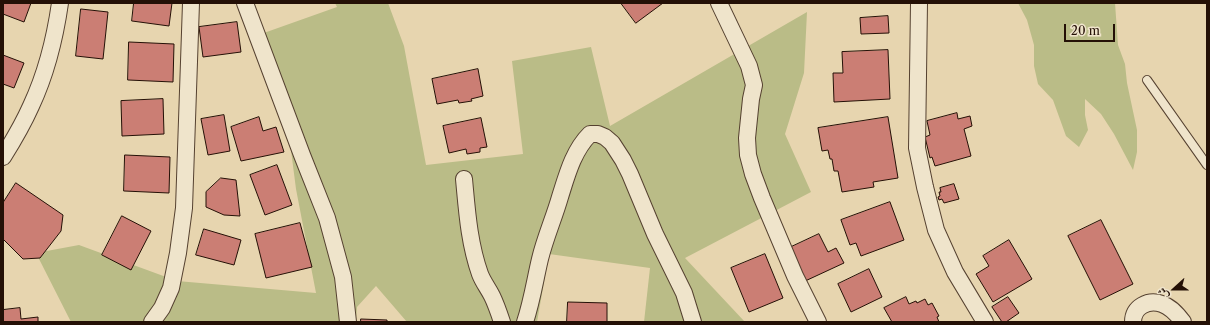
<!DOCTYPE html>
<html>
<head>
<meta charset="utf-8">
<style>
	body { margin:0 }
	#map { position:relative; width:1210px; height:325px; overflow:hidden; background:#e7d5af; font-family:"Libre Caslon Text",Amiri,serif }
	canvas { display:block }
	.frame { position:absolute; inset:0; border:4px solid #241006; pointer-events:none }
	.north { position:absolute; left:1154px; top:269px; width:40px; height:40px; -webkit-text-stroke:3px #efe4cb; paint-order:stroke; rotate:249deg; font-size:11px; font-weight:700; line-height:16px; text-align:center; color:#241006 }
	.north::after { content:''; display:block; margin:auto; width:14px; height:18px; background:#241006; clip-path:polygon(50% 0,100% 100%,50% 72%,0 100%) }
	.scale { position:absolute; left:1064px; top:24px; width:51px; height:18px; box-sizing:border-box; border:2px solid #241006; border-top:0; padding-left:5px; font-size:12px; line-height:14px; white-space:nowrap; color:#241006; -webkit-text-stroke:3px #efe4cb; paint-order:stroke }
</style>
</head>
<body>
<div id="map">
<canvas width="1210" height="325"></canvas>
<div class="frame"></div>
<div class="north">ش</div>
<div class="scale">20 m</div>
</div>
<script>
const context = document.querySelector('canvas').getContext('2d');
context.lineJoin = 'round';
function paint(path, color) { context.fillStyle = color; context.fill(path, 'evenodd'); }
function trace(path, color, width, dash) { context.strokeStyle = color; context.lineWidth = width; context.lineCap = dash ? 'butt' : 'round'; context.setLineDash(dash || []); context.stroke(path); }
const green = new Path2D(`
	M335,3H388L404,46L426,165L523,154L512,61L591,47L610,126L807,12L804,73L785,134L811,192L685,258L745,322H644L650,268L549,254L537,322H407L376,286L357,307L356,322H71L36,253L79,245L177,281L316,293L296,189L284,96L261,34L337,7Z
	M1018,3H1115L1118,45L1125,64L1127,83L1137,130V152L1133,170L1114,134L1101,114L1085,99V115L1088,130L1079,147L1066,136L1053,100L1038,84L1034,66V45L1027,20Z`);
const building = new Path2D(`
	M3,3H31L24,22L3,14Z
	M134,3H172L169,26L132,21Z
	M621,3H663L636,23Z
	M81,9L108,12L103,59L76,56Z
	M888,16L889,33L861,34L860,18Z
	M237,22L241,52L203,57L199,27Z
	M129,42L174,44L173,82L128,80Z
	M888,50L890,99L834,102L833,73H843L842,52Z
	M3,55L24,63L14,88L3,84Z
	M478,69L483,96L471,99L472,101L459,103L458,100L437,104L432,79Z
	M163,99L164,134L122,136L121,101Z
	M957,113L958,119L970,116L972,126L964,129L971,156L935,166L932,157L930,158L925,137L930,135L927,121Z
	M224,115L230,151L208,155L201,119Z
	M259,117L263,131L276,127L284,152L241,161L231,127Z
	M888,117L898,178L873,182L874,187L842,192L838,171H834L832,159H830L828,150L822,151L818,128Z
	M481,118L487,147L480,148V152L467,154L466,149L449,153L443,126Z
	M125,155L170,157L169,193L124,191Z
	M277,165L292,205L265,215L250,175Z
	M221,178L236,180L240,216L224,215L206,207V192Z
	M16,183L63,215L61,231L40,258L23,259L3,239V203Z
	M954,184L959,199L944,203L942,199L939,200L938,197L940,196L939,192H941L940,188Z
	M890,202L904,240L861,256L856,243L850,245L841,220Z
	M122,216L151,231L131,270L102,255Z
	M1101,220L1133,284L1100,300L1068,236Z
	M300,223L312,267L266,278L255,234Z
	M204,229L241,240L234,265L196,255Z
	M819,234L828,252L836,248L844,263L803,282L787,249Z
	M1009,240L1032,279L993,302L976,274L989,266L983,256Z
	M765,254L783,298L749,312L731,268Z
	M869,269L882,297L851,312L838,284Z
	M906,297L909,304L916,301L917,303L925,299L928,305L932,303L939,316L937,317L939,322H892L884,308Z
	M1008,297L1019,313L1006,322H1002L992,307Z
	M568,302L607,303V322H567Z
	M20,308L21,319L38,317V322H3V310Z
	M361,319L387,320V322H361Z`);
const lane = new Path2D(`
	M1147,80L1207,165`);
const street = new Path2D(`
	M245,3L302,155L327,218L343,277L348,322
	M719,3L749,66L754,85L751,99L747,138L748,155L753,174L762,198L795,276L818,322
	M919,3L917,148L925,187L936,230L955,272L985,322
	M3,157C13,141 23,124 31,106C46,74 55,38 60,3
	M464,179C467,211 469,243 480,274C483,282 488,288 492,296C496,304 499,313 502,322
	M152,322L162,308L171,288L178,253L184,208L191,3
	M525,322C532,301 535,280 540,259C545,238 554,218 560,197C567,175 573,151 590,134H598L605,137L612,143L623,160L630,174L655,234L684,293L693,322
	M1133,322C1133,307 1148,299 1162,304C1171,307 1177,314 1183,322`);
paint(green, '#babc87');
paint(building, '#cb7e74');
trace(building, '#241006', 1);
trace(lane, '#554130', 10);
trace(street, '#554130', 18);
trace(lane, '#efe4cb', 8);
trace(street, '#efe4cb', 16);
</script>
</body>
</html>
